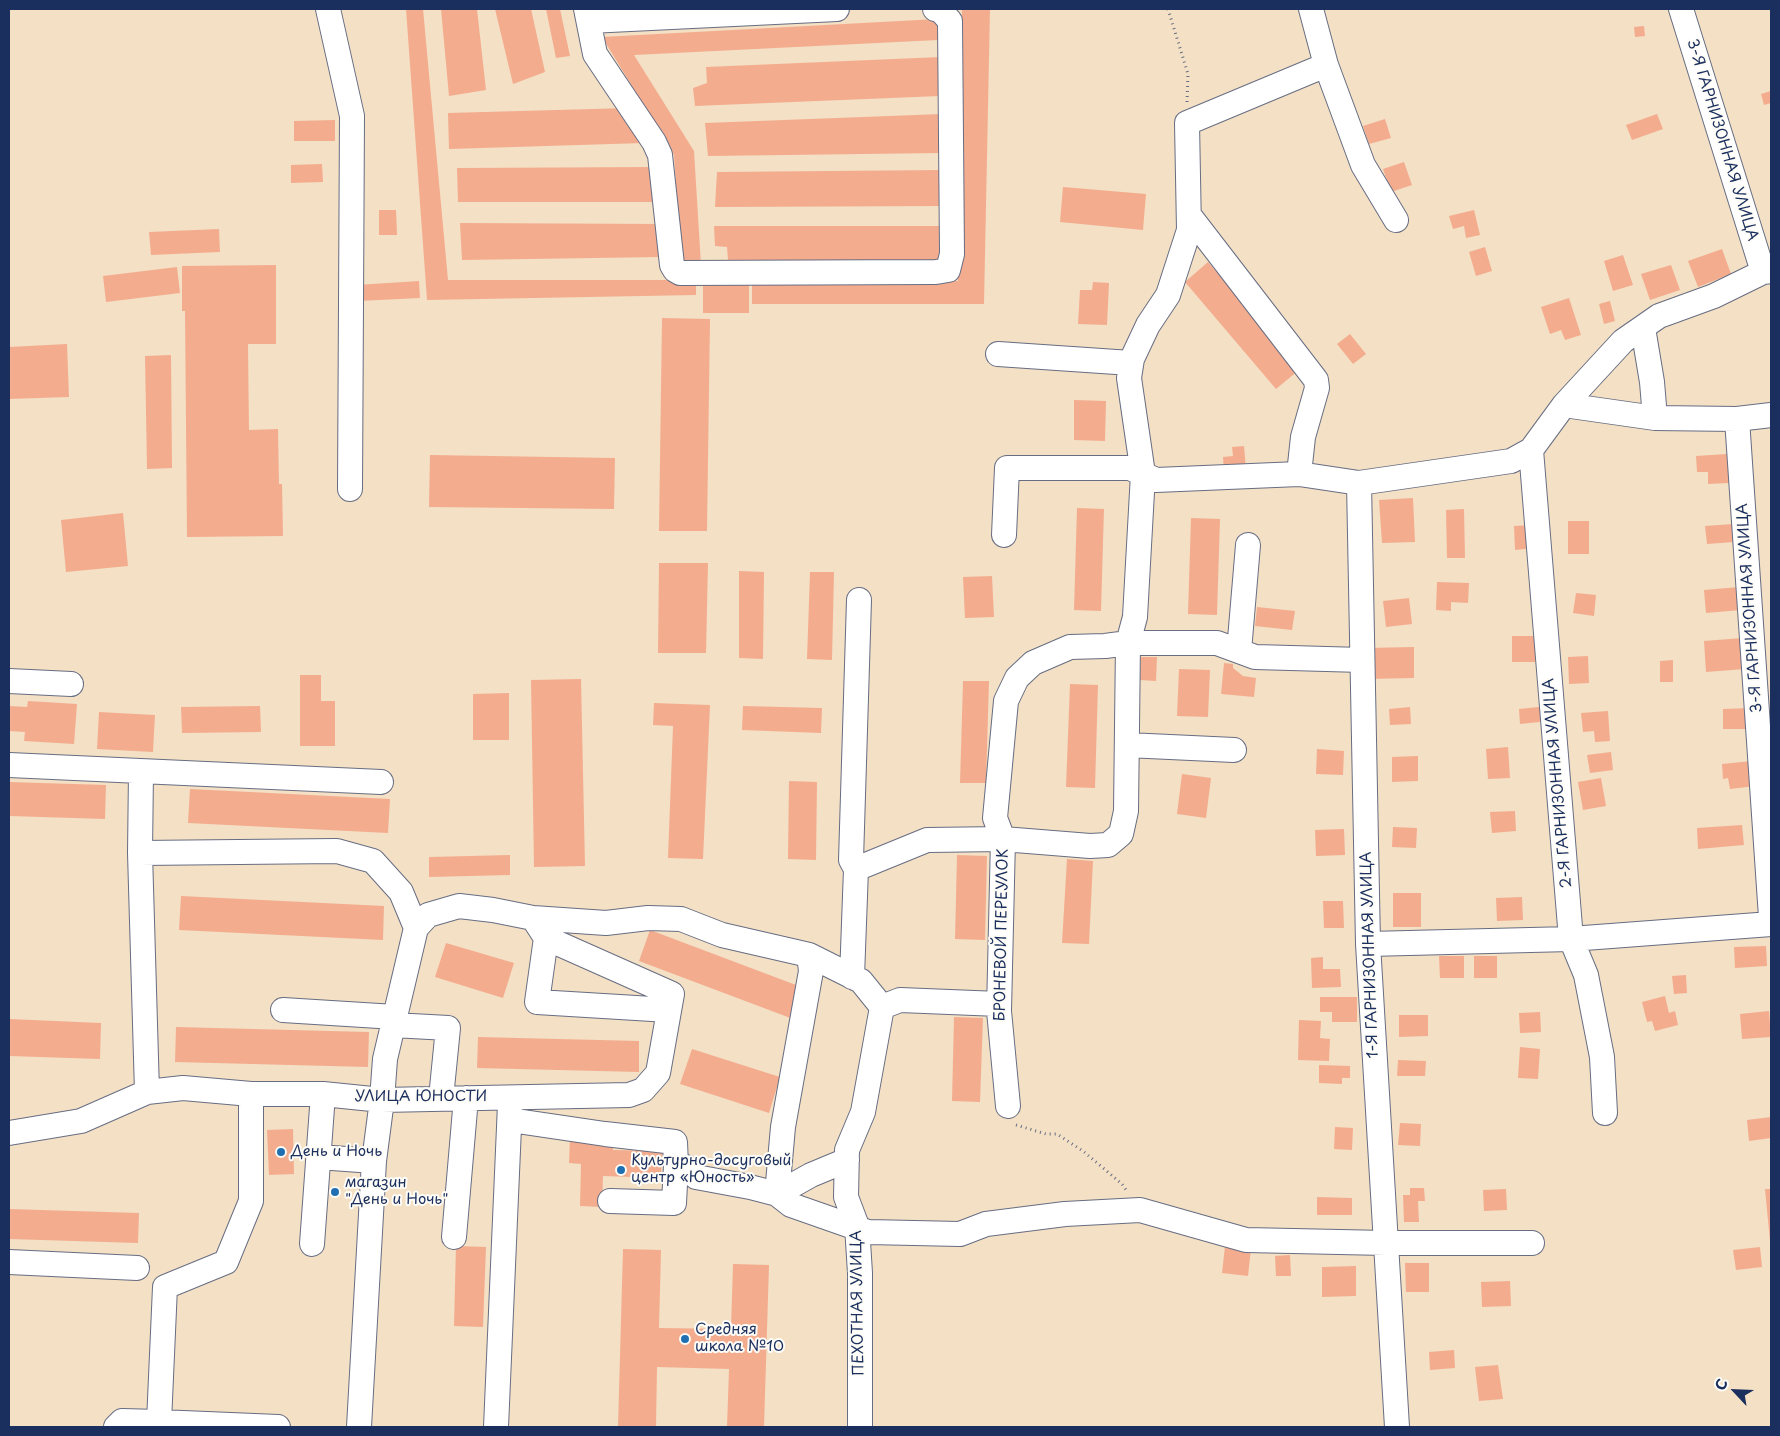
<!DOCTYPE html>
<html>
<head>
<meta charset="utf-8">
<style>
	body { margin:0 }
	#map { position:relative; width:1780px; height:1436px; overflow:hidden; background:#f3e0c5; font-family:"Playpen Sans",sans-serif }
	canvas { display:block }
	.frame { position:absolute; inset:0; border:10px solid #1b2f5e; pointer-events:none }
	.north { position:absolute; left:1710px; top:1366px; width:50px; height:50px; -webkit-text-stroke:4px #fdfcf7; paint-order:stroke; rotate:295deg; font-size:14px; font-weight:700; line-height:20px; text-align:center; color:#1b2f5e }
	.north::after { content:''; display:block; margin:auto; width:18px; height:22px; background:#1b2f5e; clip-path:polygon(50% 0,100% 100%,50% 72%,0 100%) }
</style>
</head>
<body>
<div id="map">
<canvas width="1780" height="1436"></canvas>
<div class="frame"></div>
<div class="north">С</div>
</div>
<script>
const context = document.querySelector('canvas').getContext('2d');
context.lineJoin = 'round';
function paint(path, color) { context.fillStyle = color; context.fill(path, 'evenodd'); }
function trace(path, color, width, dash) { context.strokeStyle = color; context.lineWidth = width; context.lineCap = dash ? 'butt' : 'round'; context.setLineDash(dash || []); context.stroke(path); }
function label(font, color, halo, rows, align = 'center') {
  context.font = font + ' "Playpen Sans",sans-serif'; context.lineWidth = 4; context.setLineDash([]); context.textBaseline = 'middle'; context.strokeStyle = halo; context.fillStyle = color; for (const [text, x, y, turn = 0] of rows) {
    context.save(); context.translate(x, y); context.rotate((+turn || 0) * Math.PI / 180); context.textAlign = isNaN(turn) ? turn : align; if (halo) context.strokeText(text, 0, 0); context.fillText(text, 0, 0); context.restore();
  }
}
const building = new Path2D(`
	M406,9H423L448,280H696V295L427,300Z
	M441,9H477L486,90L449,96Z
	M495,9H531L545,72L513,84Z
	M546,9H560L570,56L556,58Z
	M962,9H990L984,304H752V284L958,281Z
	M937,19L938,40L634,55L694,151L701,265L681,266L674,155L602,37Z
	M1644,26L1645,36L1635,37L1634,27Z
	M941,57L940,96L695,106L693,88L707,83L706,67Z
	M1771,91V103L1764,105L1761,94Z
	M629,108L644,143L449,149L448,113Z
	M942,114L941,153L708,156L705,123Z
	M1657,114L1663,129L1632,140L1626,125Z
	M1385,119L1391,138L1369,144L1363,126Z
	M335,120V141H294V121Z
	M1404,162L1412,185L1391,192L1383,169Z
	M322,164L323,182L291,183V165Z
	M656,167L655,202H458L457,168Z
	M942,170L944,206L715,207L717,172Z
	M1063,187L1146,194L1143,230L1060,222Z
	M379,210H396L397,235H379Z
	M1474,210L1480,235L1466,238L1464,226L1453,229L1449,216Z
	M460,223L663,224L661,257L462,260Z
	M714,226H943L941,262L728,260L727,247L715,246Z
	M219,229L220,252L151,255L149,232Z
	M1485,247L1492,271L1476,276L1469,252Z
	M1722,249L1731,274L1698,287L1688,261Z
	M1623,255L1633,285L1613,291L1604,261Z
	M1208,262L1299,370L1276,389L1185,282Z
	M276,265V344H248L249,430L278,429L279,484H282L283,536L187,537L185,311H182V266Z
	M1671,265L1680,290L1650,300L1641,274Z
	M177,267L180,293L106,302L103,276Z
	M703,280L749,281V313H703Z
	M419,281L420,298L358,301L357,285Z
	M1093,282L1109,283L1107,325L1078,324L1080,290H1092Z
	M1569,298L1581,335L1565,340L1561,330L1550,334L1541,307Z
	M1610,301L1615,321L1604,324L1599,304Z
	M662,318L710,319L707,531H659Z
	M1350,334L1366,354L1353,364L1337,344Z
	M67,344L69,397L9,399V347Z
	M171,355L172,468L147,469L145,356Z
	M1074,400L1106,401L1105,441L1074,440Z
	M1244,446L1246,469L1224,471L1223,457L1233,456L1232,447Z
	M1727,454L1729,483L1708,484V472H1697L1696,456Z
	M430,455L615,458L614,509L429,507Z
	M1413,498L1415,542L1382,543L1379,500Z
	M1077,508L1104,509L1101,611L1074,610Z
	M1464,509L1465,558H1447L1446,510Z
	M123,513L128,566L66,572L61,520Z
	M1191,518L1220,519L1217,615L1188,614Z
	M1568,521H1589V554H1568Z
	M1733,524L1734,542L1707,544L1705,526Z
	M1533,525L1535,548L1515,550L1514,526Z
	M659,563H708L706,653H658Z
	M739,571L764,572L763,659L739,658Z
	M810,572H834L832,660L807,659Z
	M992,576L994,617L965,618L963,577Z
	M1437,582L1469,583L1468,603L1451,602V611L1436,610Z
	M1739,587L1741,610L1706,613L1704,590Z
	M1576,593L1596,595L1594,616L1573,613Z
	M1409,598L1412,624L1386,627L1383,601Z
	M1257,607L1295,611L1292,630L1255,626Z
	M1512,636H1535V662H1512Z
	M1743,638L1745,669L1706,672L1704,641Z
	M1414,647V678L1367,679V648Z
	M1588,656L1589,683L1569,684L1568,657Z
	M1141,657H1157L1156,681L1140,680Z
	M1673,660V682H1660V661Z
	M1224,663L1233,664V668L1243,676L1256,678L1254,697L1221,694Z
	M1179,669L1210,670L1208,717L1177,716Z
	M300,675H321V701H335V746H300Z
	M581,679L585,866L534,867L531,680Z
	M963,681H989L986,783H960Z
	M1070,684L1098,685L1095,788L1066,787Z
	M509,693V740H473V694Z
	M28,701L77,704L74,744L24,741L25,732L9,731V706L27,707Z
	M654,703L710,705L703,859L668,858L673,726L653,725Z
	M260,706L261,732L182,733L181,707Z
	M743,706L822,708L821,733L742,730Z
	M1548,706L1549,721L1520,724L1519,709Z
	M1410,707L1411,724L1390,725L1389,709Z
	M1750,708V729H1723V709Z
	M1608,711L1610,741L1595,742L1594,731L1583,732L1581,713Z
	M99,712L155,715L153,752L97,749Z
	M1508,747L1510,778L1488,779L1486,749Z
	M1317,749L1344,751L1343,775L1316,774Z
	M1611,752L1613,770L1590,773L1587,755Z
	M1418,756V781L1392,782V757Z
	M1752,761L1755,786L1730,789L1728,778L1723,779L1722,764Z
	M1182,774L1211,778L1206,818L1177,814Z
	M1601,778L1606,806L1583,810L1578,782Z
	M789,781L817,782L816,860L788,859Z
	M9,782L106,785L105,819L9,816Z
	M190,789L390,799L388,833L188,823Z
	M1515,811L1516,831L1492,833L1490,812Z
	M1742,825L1744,845L1698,849L1697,828Z
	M1393,827L1417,828L1416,848L1392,847Z
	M1344,829L1345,855L1316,856L1315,830Z
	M510,855V875L429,877V857Z
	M957,855L987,856L985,940L955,939Z
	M1067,859L1093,861L1089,944L1062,943Z
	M1393,893H1421V927H1393Z
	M181,896L384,906L383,940L179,930Z
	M1522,897L1523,920L1497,921L1496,898Z
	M1323,901H1343L1344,928H1324Z
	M650,930L804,988L793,1019L639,961Z
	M446,943L514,963L503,998L435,977Z
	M1766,946L1767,966L1735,968L1734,947Z
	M1439,956H1464V978H1440Z
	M1474,956H1497V978H1474Z
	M1323,957V969H1340L1341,987L1312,988L1311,958Z
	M1686,975L1687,993L1674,994L1672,976Z
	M1665,996L1669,1013L1675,1011L1678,1025L1655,1031L1652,1021L1647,1022L1642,1002Z
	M1320,997H1357V1022H1332V1012H1320Z
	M1769,1011L1771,1037L1742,1039L1740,1014Z
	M1540,1012L1541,1032L1520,1033L1519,1013Z
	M1399,1015H1428V1036L1399,1037Z
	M954,1017L983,1018L980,1102L952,1101Z
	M9,1019L101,1023L100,1059L9,1056Z
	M1299,1020L1321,1021L1320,1038L1330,1039L1329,1061L1298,1060Z
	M176,1027L369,1032L368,1067L175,1062Z
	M478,1037L639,1041V1072L477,1068Z
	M1520,1047L1540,1049L1538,1079L1518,1078Z
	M692,1049L780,1077L769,1113L680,1084Z
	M1398,1060L1426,1061L1425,1076H1397Z
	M1319,1065L1350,1066V1078H1342V1084L1319,1083Z
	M1771,1117V1138L1749,1141L1747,1120Z
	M1400,1123L1421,1124L1420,1146L1398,1145Z
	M1335,1127L1353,1128L1352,1150L1334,1149Z
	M293,1129L294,1174L269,1175L267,1130Z
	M570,1137L613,1139V1150L662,1151L661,1178L603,1176L602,1207L580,1206L581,1164L569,1163Z
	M1410,1188H1424L1425,1201H1418L1419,1222H1404L1403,1195H1410Z
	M1506,1189L1507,1210L1484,1211L1483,1190Z
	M1765,1189H1771V1241H1770Z
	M1317,1197L1352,1198V1215H1317Z
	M9,1209L139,1213L138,1243L9,1239Z
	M456,1246L486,1247L483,1327L454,1326Z
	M1225,1246L1251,1248L1248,1276L1222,1273Z
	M1760,1247L1762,1267L1736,1270L1733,1250Z
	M623,1249L661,1250L659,1328L731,1329L733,1264L769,1265L764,1427H727L729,1369L657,1367L656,1427H618Z
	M1290,1255L1291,1276H1276L1275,1256Z
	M1405,1263H1429V1292H1406Z
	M1356,1266V1296L1322,1297V1267Z
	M1510,1281L1511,1306L1482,1307L1481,1282Z
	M1454,1350L1455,1368L1430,1370L1429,1352Z
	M1498,1365L1503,1399L1479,1401L1475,1367Z`);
const path = new Path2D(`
	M1168,9L1188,74L1187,102
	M1016,1125L1046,1134H1057L1083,1151L1122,1184L1127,1191`);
const minor = new Path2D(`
	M328,9L352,116L350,489
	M586,9L595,54L654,142L660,155L672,265L675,270L680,273L936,272L948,270L952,254L950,21L940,10L935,9
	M1311,9L1326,65L1363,165L1396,220
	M1681,9L1763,272
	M589,21L837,9
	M1189,215L1316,380L1317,388L1303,437L1299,474L1359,483L1511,461L1531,450L1564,405L1623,341L1659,316L1714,296L1763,272L1771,271
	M1643,328L1652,382L1655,418
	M998,354L1131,363
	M1564,405L1655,418L1737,419L1771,415
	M1737,419L1771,917
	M1531,450L1571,939L1586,975L1602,1057L1605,1113
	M1359,483L1368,944L1397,1427
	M1004,535L1007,468H1130L1156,480L1299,474
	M1239,651L1248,545
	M9,681L71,684
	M1127,745L1234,750
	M9,765L381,782
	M141,772L140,853L147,1092
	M140,853L337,851L373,861L401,892L416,928L385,1059L382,1100L374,1161L359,1427
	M856,869L927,840L1003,839L1090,846L1108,845L1121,834L1126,811L1128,643L1135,617L1143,474L1129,378L1132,359L1148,325L1168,295L1189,230L1187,123L1326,65
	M416,928L428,915L459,906L493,910L533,918L606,923L648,918L681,919L722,935L809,955L861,981L882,1007L863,1112L847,1150L846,1197L857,1226L860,1273V1427
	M546,938L537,1002L669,1010
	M1368,944L1571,939L1771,924
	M852,977L856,869L851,860L859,600
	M882,1007L900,1000L999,1004
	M283,1010L395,1017
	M393,1025L448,1028L441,1098
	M1008,1106L999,1011L1003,839L995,818L1006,701L1017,678L1033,663L1070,647L1105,646L1128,643H1217L1255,657L1362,660
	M510,1120L605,1134L675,1142L676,1165L686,1167L696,1177L750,1187L777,1194L791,1205L868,1232L960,1234L986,1224L1065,1214L1140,1210L1246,1240L1386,1243H1532
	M9,1133L81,1121L147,1092L183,1088L251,1094H323L382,1100L629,1095L643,1090L658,1073L672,994L546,938L533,918
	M318,1157L374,1161
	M777,1194L783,1127L811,971L809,955
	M777,1194L811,1175L847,1160
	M610,1201L674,1203L676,1165
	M454,1237L466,1098
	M312,1244L323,1094
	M9,1262L137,1268
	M159,1422L278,1427
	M116,1427L122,1421L159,1422L165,1287L226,1262L251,1201V1094
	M496,1427L510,1104`);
const markers = [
	[281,1152,5,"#1f6fb2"],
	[621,1170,5,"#1f6fb2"],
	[335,1192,5,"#1f6fb2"],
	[685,1339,5,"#1f6fb2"]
];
const streetNames = [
	["3-Я ГАРНИЗОННАЯ УЛИЦА",1722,140,73],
	["3-Я ГАРНИЗОННАЯ УЛИЦА",1750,608,-94],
	["2-Я ГАРНИЗОННАЯ УЛИЦА",1558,783,-95],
	["БРОНЕВОЙ ПЕРЕУЛОК",1002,935,-89],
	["1-Я ГАРНИЗОННАЯ УЛИЦА",1370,955,-92],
	["УЛИЦА ЮНОСТИ",421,1097],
	["ПЕХОТНАЯ УЛИЦА",858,1303,-91]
];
const poiNames = [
	["День и Ночь",291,1152],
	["Культурно-досуговый",631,1161],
	["центр «Юность»",631,1178],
	["магазин",345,1183],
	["\"День и Ночь\"",345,1200],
	["Средняя",695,1330],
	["школа №10",695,1347]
];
paint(building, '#f4ac8f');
trace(minor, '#676d82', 26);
trace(path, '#676d82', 3, [1, 4]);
trace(minor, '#fff', 24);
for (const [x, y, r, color] of markers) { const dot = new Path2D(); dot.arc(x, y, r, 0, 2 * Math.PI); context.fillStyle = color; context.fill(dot); trace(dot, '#fdfcf7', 2); }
label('15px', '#1b2f5e', '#fdfcf7', streetNames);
label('15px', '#1b2f5e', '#fdfcf7', poiNames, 'left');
</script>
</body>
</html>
